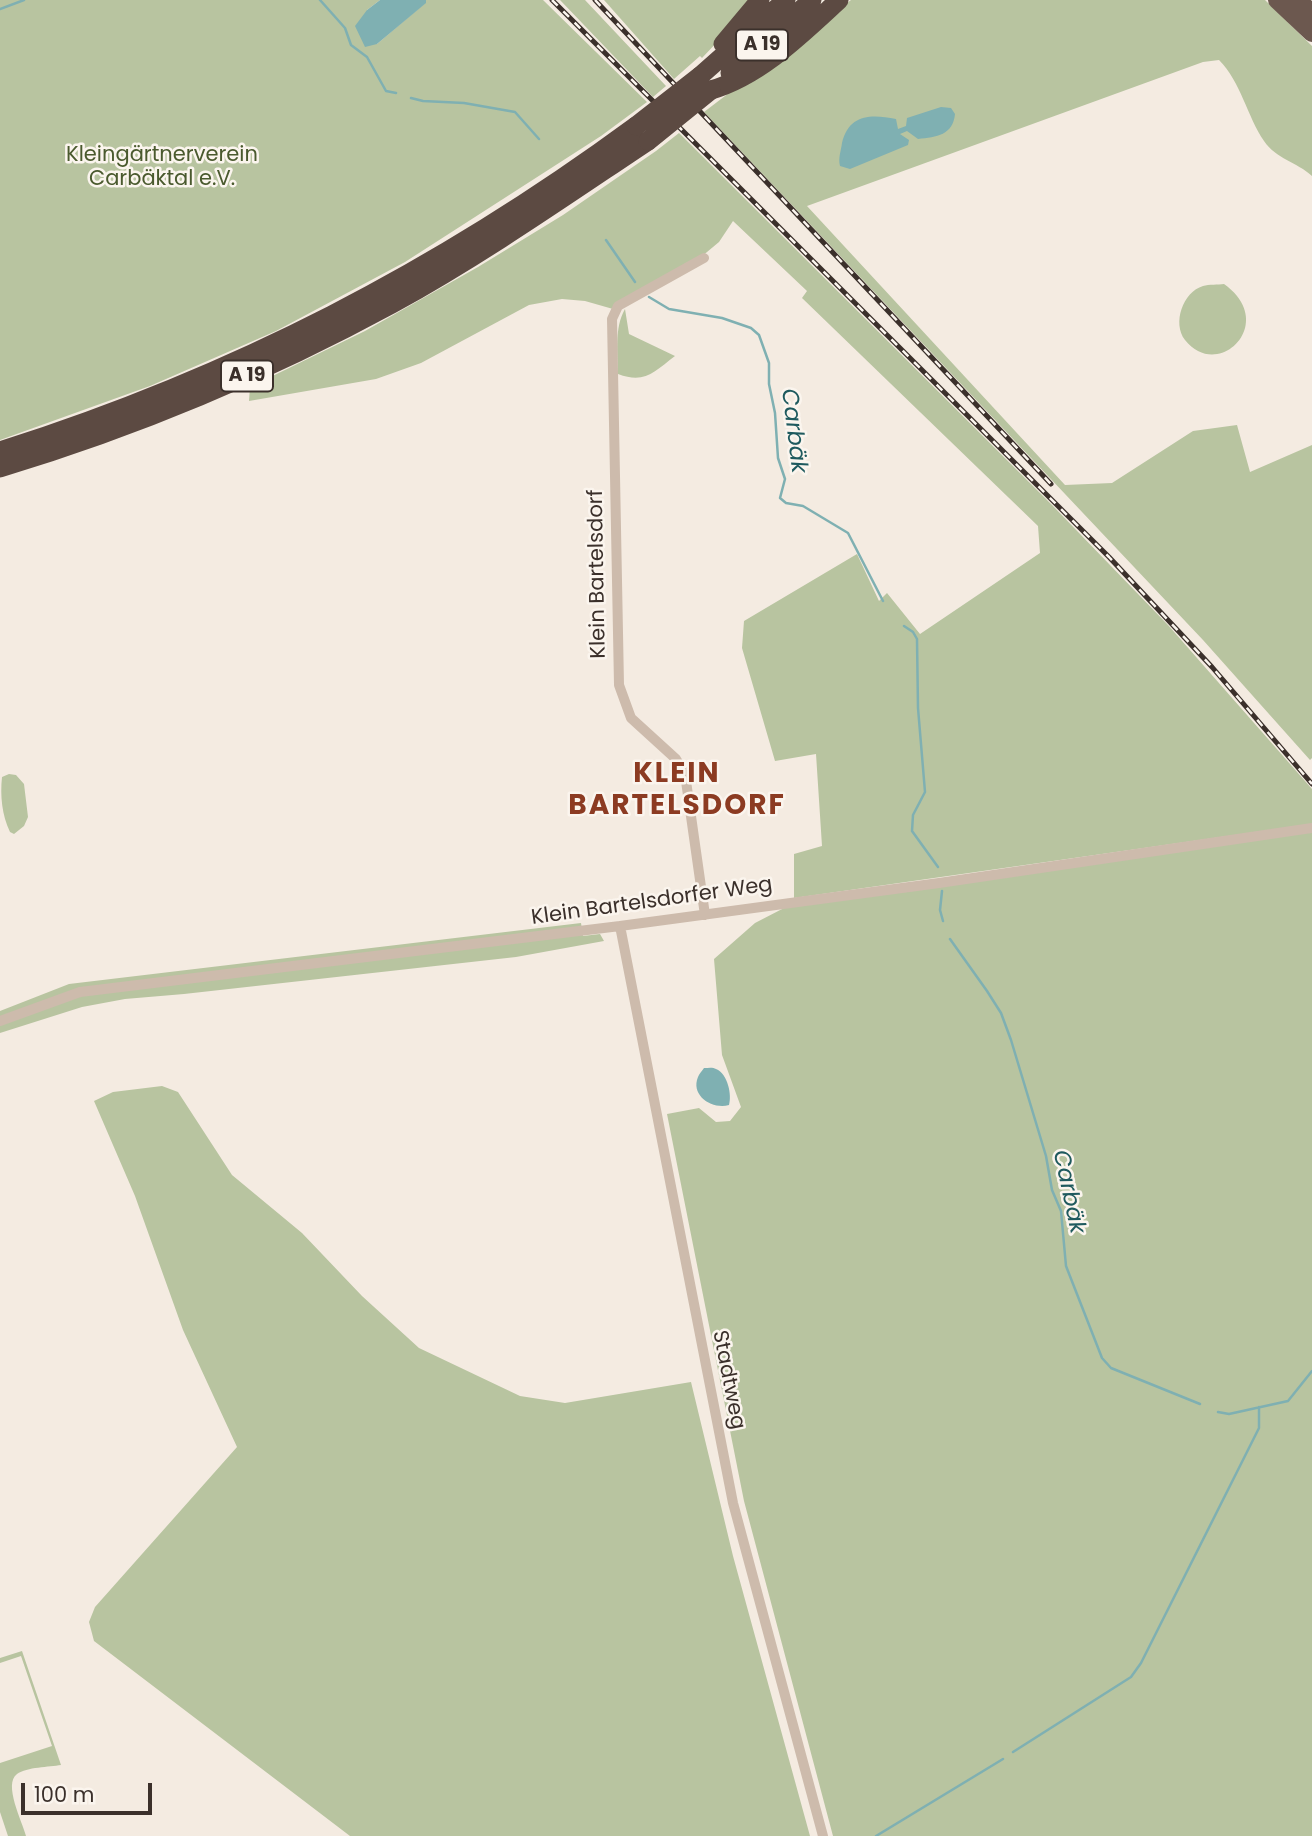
<!DOCTYPE html>
<html>
<head>
<meta charset="utf-8">
<style>
	body { margin:0 }
	#map { position:relative; width:1312px; height:1836px; overflow:hidden; background:#f4ebe1; font-family:Poppins,sans-serif }
	canvas { display:block }
	.scale { position:absolute; left:21px; top:1783px; width:131px; height:32px; box-sizing:border-box; border:4px solid #3b302b; border-top:0; padding-left:9px; font-size:21px; line-height:24px; white-space:nowrap; color:#3b302b; -webkit-text-stroke:5px #fbf5ee; paint-order:stroke }
</style>
</head>
<body>
<div id="map">
<canvas width="1312" height="1836"></canvas>
<div class="scale">100 m</div>
</div>
<script>
const context = document.querySelector('canvas').getContext('2d');
context.lineJoin = 'round';
function paint(path, color) { context.fillStyle = color; context.fill(path, 'evenodd'); }
function trace(path, color, width, dash) { context.strokeStyle = color; context.lineWidth = width; context.lineCap = dash ? 'butt' : 'round'; context.setLineDash(dash || []); context.stroke(path); }
function label(font, color, halo, rows, align = 'center') {
  context.font = font + ' Poppins,sans-serif'; context.lineWidth = 5; context.setLineDash([]); context.textBaseline = 'middle'; context.strokeStyle = halo; context.fillStyle = color; for (const [text, x, y, turn = 0] of rows) {
    context.save(); context.translate(x, y); context.rotate((+turn || 0) * Math.PI / 180); context.textAlign = isNaN(turn) ? turn : align; if (halo) context.strokeText(text, 0, 0); context.fillText(text, 0, 0); context.restore();
  }
}
const green = new Path2D(`
	M0,0H380L367,10L377,44L425,3L426,0H543L647,102L601,136L405,262L276,331L150,386L0,440Z
	M560,0H585L666,86L653,97Z
	M604,0H757L702,58L700,56L674,79Z
	M851,0H1265L1312,46V176C1297,162 1276,159 1264,141C1247,116 1241,82 1219,60L1203,62L807,206L1065,485L1112,483L1193,431L1237,425L1250,472L1312,445V758L1310,760L1203,640L704,112Z
	M679,133L1052,505L1168,625L1312,789V824L794,898V854L822,846L816,754L775,761L742,648L744,621L857,554L879,601L887,593L920,634L1040,553L1038,526L802,298L807,291L733,221L719,242L701,257L613,309L585,301L562,299L529,305L421,363L376,379L249,401L250,387L365,331L478,267L563,215L656,151Z
	M1224,284C1279,323 1218,382 1185,340C1172,323 1183,292 1203,286C1209,284 1218,285 1224,284Z
	M625,309L629,334L675,356C654,372 645,384 618,374C618,353 614,328 625,309Z
	M9,774L16,775L24,784L28,817L24,826L14,834L10,832C2,815 0,796 2,777Z
	M1312,831V1836H833L744,1501L667,1114L699,1108L716,1122L730,1121L741,1107L722,1055L714,959L755,923L786,907Z
	M581,923L583,936L600,934L604,941L516,957L184,994L125,999L82,1007L0,1033V1011L69,984Z
	M162,1086L178,1092L232,1175L302,1233L362,1296L419,1348L520,1396L565,1403L691,1382L733,1556L810,1836H350L94,1641L89,1622L95,1607L237,1447L183,1330L135,1196L94,1101L113,1092Z
	M22,1651L61,1765C49,1767 27,1767 17,1774C3,1784 22,1821 26,1836H8L0,1812V1763L52,1746L21,1656L0,1663V1658Z`);
const water = new Path2D(`
	M380,0H426V3L377,44L365,47L355,26L367,10Z
	M941,107L951,108L955,114C953,135 937,137 918,139L907,131L900,134L909,140L908,145L850,169L840,166C838,158 841,151 842,143C849,114 871,114 896,119L898,129L906,126L907,118Z
	M704,1068C708,1068 713,1067 716,1069C728,1074 732,1095 729,1105C713,1110 690,1096 698,1077C699,1074 702,1071 704,1068Z`);
const stream = new Path2D(`
	M320,0L345,28L351,45L367,57L386,91L396,93
	M0,9L24,0
	M411,98L423,101L464,103L515,112L539,139
	M606,240L635,282
	M649,297L669,309L722,318L751,328L759,335L769,363V384L775,413L778,458L785,479L780,498L786,503L803,506L848,533L883,601
	M904,626L913,632L917,639L918,708L925,792L913,815L912,831L938,867
	M942,891L940,910L943,921
	M950,939L987,991L1001,1013L1011,1040L1046,1156L1052,1190L1061,1211L1066,1266L1102,1358L1111,1368L1200,1404
	M1218,1412L1229,1414L1288,1401L1312,1371
	M1013,1752L1131,1677L1141,1663L1259,1428V1407
	M876,1836L1003,1759`);
const minor = new Path2D(`
	M704,258L618,306L612,319L619,685L631,718L676,759L685,774L705,915
	M620,926L733,1503L823,1836
	M0,1021L80,992L620,926L939,883L1312,828`);
const trunk = new Path2D(`
	M1277,0L1312,33
	M1297,0L1312,13`);
const motorway = new Path2D(`
	M723,44L760,0
	M730,73L812,0
	M700,76L786,0
	M711,90C760,76 802,34 839,0
	M0,451C233,377 439,271 636,126
	M0,468C136,427 267,372 392,304C481,255 564,197 648,141`);
const rail = new Path2D(`
	M552,0L1109,557L1212,667L1312,784
	M595,0L1051,484`);
const motorwayBridge = new Path2D(`
	M636,126L700,76
	M648,141L711,90`);
const shields = [
	[762,45,52],
	[247,376,52]
];
const shieldNames = [
	["A 19",762,45],
	["A 19",247,376]
];
const parkNames = [
	["Kleingärtnerverein",162,156],
	["Carbäktal e.V.",162,180]
];
const streetNames = [
	["Klein Bartelsdorf",598,574,-91],
	["Klein Bartelsdorfer Weg",652,902,-8],
	["Stadtweg",728,1380,79]
];
const waterNames = [
	["Carbäk",793,431,83],
	["Carbäk",1068,1192,78]
];
const districtNames = [
	["KLEIN",677,775],
	["BARTELSDORF",677,807]
];
paint(green, '#b8c4a0');
paint(water, '#7fb0b2');
trace(stream, '#7fb0b2', 2.5);
trace(minor, '#cdbbac', 10);
trace(trunk, '#6c584f', 18);
trace(motorway, '#5c4a42', 19);
trace(rail, '#3b302b', 5);
trace(rail, '#fbf5ee', 2.5, [8]);
trace(motorwayBridge, '#5c4a42', 19);
for (const [x, y, w] of shields) { const box = new Path2D(); box.roundRect(x - w / 2, y - 15.5, w, 31, 5); context.fillStyle = '#fbf5ee'; context.fill(box); trace(box, '#3b302b', 2); }
label('bold 19px', '#3b302b', null, shieldNames);
label('21px', '#4a5a2e', '#fbf5ee', parkNames);
label('21px', '#3b302b', '#fbf5ee', streetNames);
label('italic 23px', '#1f5a5e', '#fbf5ee', waterNames);
context.letterSpacing = '2px';
label('bold 28px', '#8c3b22', '#fbf5ee', districtNames);
context.letterSpacing = '0px';
</script>
</body>
</html>
